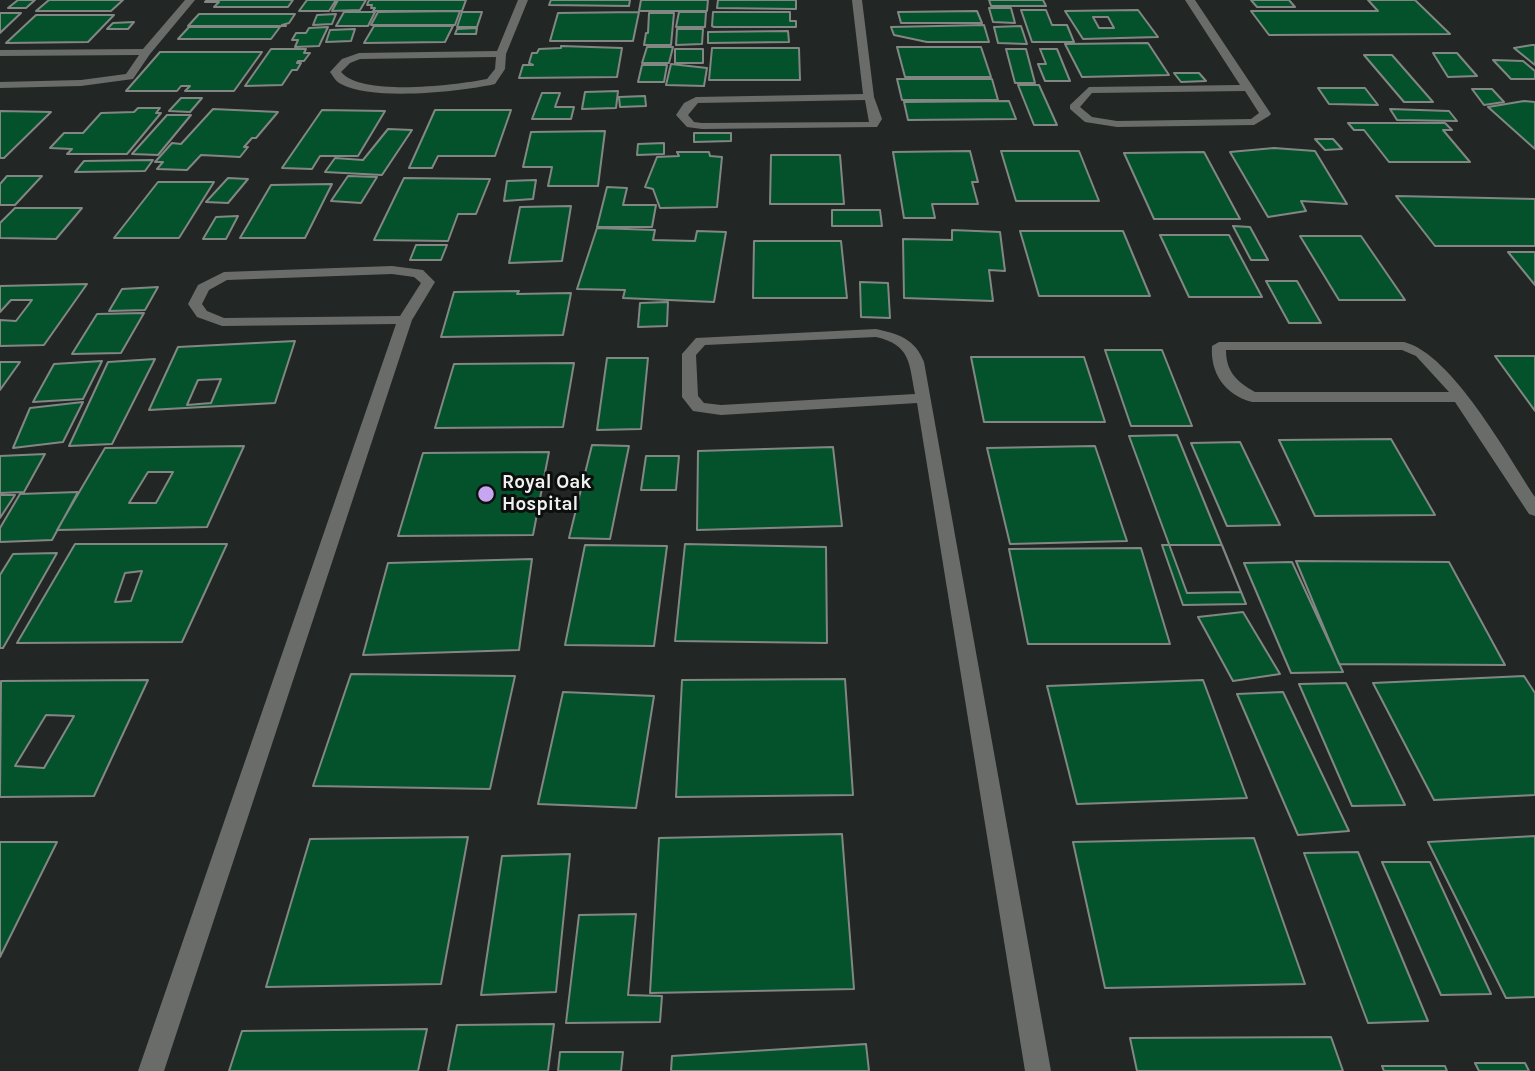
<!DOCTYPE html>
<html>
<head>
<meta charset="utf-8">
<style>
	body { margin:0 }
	canvas { display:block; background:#222624 }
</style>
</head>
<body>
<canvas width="1535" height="1071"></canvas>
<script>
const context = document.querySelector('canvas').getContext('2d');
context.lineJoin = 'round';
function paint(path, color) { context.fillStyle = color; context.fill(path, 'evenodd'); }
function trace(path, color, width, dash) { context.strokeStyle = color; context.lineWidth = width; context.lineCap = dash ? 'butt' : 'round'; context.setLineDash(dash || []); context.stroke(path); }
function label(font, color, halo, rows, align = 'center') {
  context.font = font + ' Karla,sans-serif'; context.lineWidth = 6; context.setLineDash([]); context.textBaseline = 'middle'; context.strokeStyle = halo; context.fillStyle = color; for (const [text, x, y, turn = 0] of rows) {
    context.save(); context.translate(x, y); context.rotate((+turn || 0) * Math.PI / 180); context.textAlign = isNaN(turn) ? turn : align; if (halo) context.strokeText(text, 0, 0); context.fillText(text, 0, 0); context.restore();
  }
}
const building = new Path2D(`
	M18,0H35L26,8H8Z
	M49,0H123L111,11H36Z
	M207,0H293L288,7H214L219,2H205Z
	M307,0H336L329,11H299Z
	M338,0H366L360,10L332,11Z
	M369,0H466L462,11H373L375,8H371L372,5H367Z
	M551,0H630L629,6L549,5Z
	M641,0H708L707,11H639Z
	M718,0H796V9L717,8Z
	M989,0H1043L1046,6H991Z
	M1251,0H1289L1295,7H1257Z
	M1368,0H1415L1450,34L1269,35L1251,11H1378Z
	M989,8H1011L1015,23L993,22Z
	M1021,10H1046L1052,25H1067L1074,42H1032Z
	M1138,10L1158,37L1083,39L1065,11ZM1093,17H1108L1114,28H1099Z
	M460,11L455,25H371L378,12Z
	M977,11L982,23H901L898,12Z
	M344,12H375L368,26H336Z
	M462,12H482L477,27H457Z
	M639,12L633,41H550L558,13Z
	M679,12H706L705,27H676Z
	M713,12H790V21H796V27H714L712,26Z
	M0,13H21L0,33Z
	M649,13H674L671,45H644L646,33H648Z
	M199,14H295L289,23L282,25L286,26H188Z
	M336,14L332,24L313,25L317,15Z
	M36,15H114L88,42L6,43Z
	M134,22L128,29H107L113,23Z
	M984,25L989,42H927L894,35L891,27Z
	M374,26H453L445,42L364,43Z
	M1021,26L1027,44L998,43L994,27Z
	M189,27H280L271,39H178Z
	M328,27L319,46L295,47L298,40H292L296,33H306L309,28Z
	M477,28L476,34H455L457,29Z
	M355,29L351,41L326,42L330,30Z
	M677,29H703L702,44L676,45Z
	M788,31L789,42L708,43V32Z
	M1148,43L1169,75L1082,77L1065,44Z
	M1532,45H1535V65L1514,48Z
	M561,46L622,48L617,77L519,78L523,65H533L529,63L532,53H537L539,49L561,48Z
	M647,47H673L669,63H642Z
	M897,47H981L991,77H905Z
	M712,48H799L800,80H709Z
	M271,49H306L304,53H310L304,61H298L297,63H301L297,70H292L282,85L245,86Z
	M675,49H703V63H675Z
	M1006,49H1026L1035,83H1015Z
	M1040,49H1057L1070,81H1045L1038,64H1046Z
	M160,52H262L234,91H185L190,86H181L177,91H126Z
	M1433,53H1457L1477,76L1448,77Z
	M1364,55H1392L1433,102H1404Z
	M1493,60L1523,61L1535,71V79H1511Z
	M671,64L707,68L704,86L666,85Z
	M642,65H667L664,82H638Z
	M1174,73H1199L1206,81L1181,82Z
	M897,79H992L998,100H902Z
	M1018,85H1039L1057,125H1034Z
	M1318,88H1365L1378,105L1329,104Z
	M1472,89H1492L1504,102L1484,105Z
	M618,91L616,108L582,109L585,92Z
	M542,93H560L555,107H574L571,119H532Z
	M645,96L646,106L620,107L619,97Z
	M181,98H202L190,112L169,111Z
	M1009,101L1016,119L908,120L904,102Z
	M1524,101L1535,102V149L1488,107Z
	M138,108H160L156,113H161L127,154H67L72,149L50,148L64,133H83L101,113L134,112Z
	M213,109L278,112L256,138H252L244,147H248L240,157L201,155L187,170L157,169L163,162H155L172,143L181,144Z
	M1390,109L1449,111L1457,121L1397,120Z
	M322,110L385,111L358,156H320L312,169L282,168Z
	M435,110H511L495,156H438L432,168H409Z
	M0,111L51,112L4,158H0Z
	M167,115H191L158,155L132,154Z
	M1348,123H1445L1452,130H1443L1470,162H1389L1364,130H1354Z
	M388,129L412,130L382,175L325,172L335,158L363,160Z
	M605,131L598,186H548L552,167H523L531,132Z
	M694,133H731V141L694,142Z
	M1315,139H1333L1342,149L1325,150Z
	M664,143V154L637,155L638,144Z
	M1274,148L1315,151L1347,204L1301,201L1306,211L1268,217L1230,152Z
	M970,151L978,182H972L978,204H932L935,218H904L893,152Z
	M1001,151H1079L1099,201H1016Z
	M677,152H709L710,156L722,157L717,207L660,208L653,189L645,187L657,157L679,156Z
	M1204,152L1240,219H1154L1124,153Z
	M771,155H840L844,204H770Z
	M153,160L145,171L75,172L84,161Z
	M7,176H42L15,205H0V184Z
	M348,176L377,177L361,203L331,201Z
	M228,178L248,179L228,203L206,202Z
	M404,178L490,179L476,214H458L448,241L374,240Z
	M536,180L533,199L504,201L507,181Z
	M158,182H214L179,238H114Z
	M332,184L305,238H240L271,185Z
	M607,187L627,188L623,205H656L652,227H597Z
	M1396,196L1535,199V246H1435Z
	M571,206L562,261L509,263L520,207Z
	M15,208H82L56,239L0,238V223Z
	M832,210H880L882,226H832Z
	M238,216L226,239H203L216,217Z
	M1233,226L1250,227L1268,260H1251Z
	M597,228L655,230L653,240L695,241L697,231L726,232L714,302L623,298L625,290L577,289Z
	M952,230L1000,232L1005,271L989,270L993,301L904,298L903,239L952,240Z
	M1020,231H1123L1150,296H1039Z
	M1160,235H1229L1262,297H1189Z
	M1300,236H1361L1405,300H1339Z
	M754,241H841L847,298H753Z
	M416,245H447L441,260H410Z
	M1508,252H1535V285Z
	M1266,281H1297L1321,323H1289Z
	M860,282L888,283L890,318L861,317Z
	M87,284L44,345L0,346V320L16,321L32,300H11L0,312V286Z
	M158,287L145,310L109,311L122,289Z
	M519,291L517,294L571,293L563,335L441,337L454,292Z
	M668,302L667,326L638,327L640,303Z
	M144,313L121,353L72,354L97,314Z
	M295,341L275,403L149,410L178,347ZM221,379L211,403L187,405L198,380Z
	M1105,350H1162L1192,426H1131Z
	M1495,356H1535V411Z
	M971,357H1084L1105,422H984Z
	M607,358H648L641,429L597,430Z
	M155,359L112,444L69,446L108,362Z
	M102,361L83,399L33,402L54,364Z
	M0,362H20L0,390Z
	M574,363L563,427L435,428L454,364Z
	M83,402L63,442L13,448L30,408Z
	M1177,435L1241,592L1187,593L1129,436Z
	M1391,439L1435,515L1315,516L1279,440Z
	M1240,442L1280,525L1227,526L1191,443Z
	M592,445L629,446L610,539L569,538Z
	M244,446L207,527L57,530L105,448ZM148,472H173L156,503H129Z
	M1095,446L1127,541L1010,544L987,448Z
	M833,447L842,526L697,530L698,451Z
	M549,452L533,535L398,536L423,453Z
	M45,454L24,492L0,493V456Z
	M646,456H679L676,490H641Z
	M78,492L52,540L0,542V528L20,494Z
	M0,495H15L0,518Z
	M75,544H227L182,642L17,643ZM142,571L131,601L115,602L125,573Z
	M685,544L826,547L827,643L675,641Z
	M585,545L667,546L654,646L565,645Z
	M1162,545H1222L1246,604L1183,605Z
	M1141,548L1170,644H1028L1009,549Z
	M57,553L3,648H0V575L13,554Z
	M532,559L519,650L363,655L388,563Z
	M1296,561L1449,562L1505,665L1339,664Z
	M1292,562L1343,672L1291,673L1244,563Z
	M1243,612L1280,674L1233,681L1198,617Z
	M351,674L515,676L490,789L313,786Z
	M1524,676L1535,693V795L1434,800L1373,683Z
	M845,679L853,795L676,797L682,680Z
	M148,680L94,796L0,797L1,681ZM46,715L74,716L44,768L15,766Z
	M1203,680L1247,798L1077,804L1047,686Z
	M1346,683L1405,805L1352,806L1299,684Z
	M563,692L654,696L636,808L538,804Z
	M1283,692L1349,831L1298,835L1237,694Z
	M842,834L854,989L650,993L659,838Z
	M1535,836V997L1506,998L1428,842Z
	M468,837L441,984L266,987L310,839Z
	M1254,838L1305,984L1105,988L1073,842Z
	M0,842H57L0,957Z
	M1358,852L1428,1021L1368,1023L1304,853Z
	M570,854L556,992L481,995L502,856Z
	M1382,862H1430L1491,994L1441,995Z
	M636,914L628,995L662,996L660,1022L566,1023L579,915Z
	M554,1024L548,1071H448L457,1025Z
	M427,1029L418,1071H229L242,1031Z
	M1331,1037L1343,1071H1137L1130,1038Z
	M866,1044L869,1071H671L672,1056Z
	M560,1052H623L621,1071H558Z
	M1475,1063H1525L1529,1071H1479Z
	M1382,1066H1445L1447,1071H1384Z`);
const minor = new Path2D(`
	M185,0H195L150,54L133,79L81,86L0,88V82L81,80L126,74L139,55L0,56V50L143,49Z
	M518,0H528L506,54L505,69L495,84C460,92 372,101 341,84C336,82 333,76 330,72L342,59L359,53L497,51ZM496,57L495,69L487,79C457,85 362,97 341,72L350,63L360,59Z
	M852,0H862L874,97L882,119L877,127L702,129L687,127L676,115L684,103L696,97L863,94ZM865,100L869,122L702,123L694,122L688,115L698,103Z
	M1185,0H1195L1271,114L1269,116L1254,125L1117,127L1085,122L1070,109V105L1089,87L1240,85ZM1245,91L1259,113L1251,119L1117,121L1092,117L1080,107L1092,93Z
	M392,266L423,270L435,282L412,320L164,1071H138L396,324L222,326L197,317L188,304L198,285L224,272ZM392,274L414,277L421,283L400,316L224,318L207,311L202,304L209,290L227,280Z
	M876,329C899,334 915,339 924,362L1051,1071H1025L917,403L721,415L693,411L682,397V354L696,338ZM876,337C911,345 909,363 915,394L721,405L704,403L698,396L696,355L705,345Z
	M1219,342H1404C1452,354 1507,455 1535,497V516L1529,514L1455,402H1252C1225,395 1210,373 1212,346ZM1226,350H1402L1416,356L1449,392H1255C1237,382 1226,372 1226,350Z`);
const markers = [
	[486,494,9,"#c6a6f0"]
];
const poiNames = [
	["Royal Oak",502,483],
	["Hospital",502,505]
];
paint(building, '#04522c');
trace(building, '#828784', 2);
paint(minor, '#6a6c6a');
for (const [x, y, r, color] of markers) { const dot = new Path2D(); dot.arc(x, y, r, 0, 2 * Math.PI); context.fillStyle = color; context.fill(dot); trace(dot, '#0d0f0e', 2.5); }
label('bold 19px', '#f0f2f0', '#0d0f0e', poiNames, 'left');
</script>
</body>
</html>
